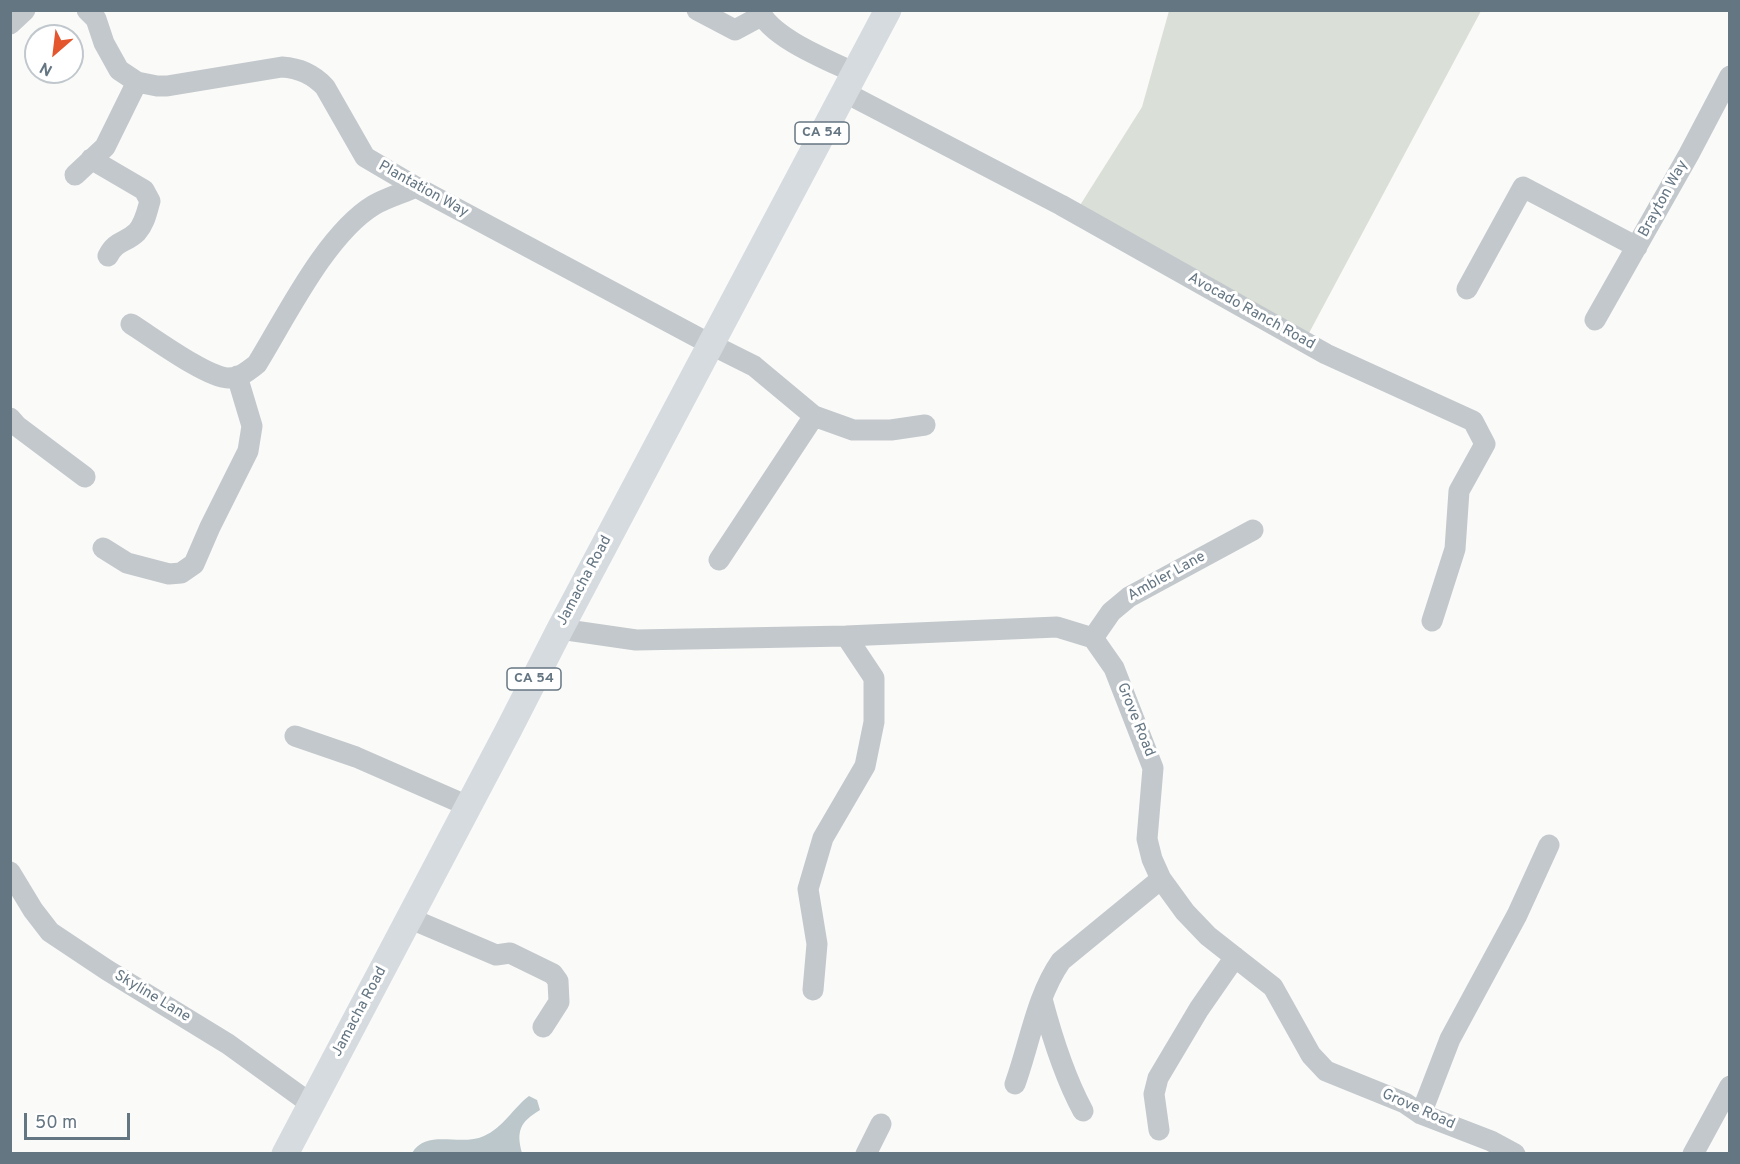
<!DOCTYPE html>
<html>
<head>
<meta charset="utf-8">
<style>
	body { margin:0 }
	#map { position:relative; width:1740px; height:1164px; overflow:hidden; background:#fafaf8; font-family:Overpass,sans-serif }
	canvas { display:block }
	.frame { position:absolute; inset:0; border:12px solid #657683; pointer-events:none }
	.north { position:absolute; left:24px; top:24px; width:60px; height:60px; box-sizing:border-box; background:#fff; border:2px solid #c1c8cd; border-radius:50%; rotate:208deg; font-size:16px; font-weight:700; line-height:24px; text-align:center; color:#657683 }
	.north::after { content:''; display:block; margin:auto; width:21px; height:27px; background:#e4572e; clip-path:polygon(50% 0,100% 100%,50% 72%,0 100%) }
	.scale { position:absolute; left:24px; top:1113px; width:106px; height:27px; box-sizing:border-box; border:3px solid #657683; border-top:0; padding-left:8px; font-size:18px; line-height:21px; white-space:nowrap; color:#657683; -webkit-text-stroke:4px #fff; paint-order:stroke }
</style>
</head>
<body>
<div id="map">
<canvas width="1740" height="1164"></canvas>
<div class="frame"></div>
<div class="north">N</div>
<div class="scale">50 m</div>
</div>
<script>
const context = document.querySelector('canvas').getContext('2d');
context.lineJoin = 'round';
function paint(path, color) { context.fillStyle = color; context.fill(path, 'evenodd'); }
function trace(path, color, width, dash) { context.strokeStyle = color; context.lineWidth = width; context.lineCap = dash ? 'butt' : 'round'; context.setLineDash(dash || []); context.stroke(path); }
function label(font, color, halo, rows, align = 'center') {
  context.font = font + ' Overpass,sans-serif'; context.lineWidth = 6; context.setLineDash([]); context.textBaseline = 'middle'; context.strokeStyle = halo; context.fillStyle = color; for (const [text, x, y, turn = 0] of rows) {
    context.save(); context.translate(x, y); context.rotate((+turn || 0) * Math.PI / 180); context.textAlign = isNaN(turn) ? turn : align; if (halo) context.strokeText(text, 0, 0); context.fillText(text, 0, 0); context.restore();
  }
}
const green = new Path2D(`
	M1169,11H1481L1309,333L1077,210L1142,107Z`);
const water = new Path2D(`
	M529,1096L537,1100L540,1110C520,1122 516,1131 522,1153H412C427,1128 460,1147 484,1136C503,1128 513,1108 529,1096Z`);
const minor = new Path2D(`
	M87,10L96,19L104,43L119,70L137,82L157,86H167L282,67C299,68 313,74 325,87L365,157L416,187L710,344L754,366L814,416L853,430H891L925,425
	M697,10L735,30L761,16
	M759,10C771,38 828,60 855,73
	M10,24L25,10
	M844,92L1061,205L1326,354L1473,421L1485,444L1459,491L1455,549L1432,621
	M91,159L144,190L150,201C147,211 145,223 137,232C126,243 116,240 108,256
	M75,175L105,147L137,82
	M1467,289L1523,187L1637,247
	M1595,320L1689,154L1730,76
	M131,324C152,337 206,377 228,378C240,378 248,371 257,364C286,317 326,234 374,205C386,198 403,193 416,187
	M10,418L17,426L85,477
	M103,548L127,563L169,574L181,573L194,564L210,527L248,451L252,426L237,376
	M719,560L814,416
	M560,629L636,640L846,636L1057,627L1093,638L1114,668L1153,768L1147,839L1152,859L1161,879L1185,912L1208,936L1273,987L1311,1055L1326,1071L1405,1103L1421,1114L1491,1141L1515,1154
	M1093,638L1111,612L1129,597L1253,530
	M295,736L356,757L468,806
	M10,872L33,910L50,932L107,970L228,1044L311,1104
	M409,918L496,955L510,953L553,974L558,981L559,1002L543,1027
	M813,990L817,944L808,889L823,838L865,766L874,722V678L846,636
	M1042,999C1052,1037 1064,1076 1083,1111
	M1015,1084C1030,1043 1036,997 1061,961L1161,879
	M1421,1114L1450,1039L1517,915L1549,845
	M1159,1130L1154,1094L1158,1078L1199,1009L1235,957
	M866,1154L881,1124
	M1693,1154L1730,1086`);
const major = new Path2D(`
	M285,1154L509,729L560,629L888,10`);
const shields = [
	[822,133,54],
	[534,679,54]
];
const shieldNames = [
	["CA 54",822,133],
	["CA 54",534,679]
];
const streetNames = [
	["Plantation Way",423,190,29],
	["Brayton Way",1664,199,-61],
	["Avocado Ranch Road",1251,312,29],
	["Ambler Lane",1167,577,-29],
	["Jamacha Road",585,581,-62],
	["Grove Road",1135,720,68],
	["Skyline Lane",152,997,31],
	["Jamacha Road",360,1012,-62],
	["Grove Road",1418,1110,24]
];
paint(green, '#dadfd7');
paint(water, '#bbc7cb');
trace(minor, '#c3c8cc', 21);
trace(major, '#d6dbdf', 27);
for (const [x, y, w] of shields) { const box = new Path2D(); box.roundRect(x - w / 2, y - 11, w, 22, 4.5); context.fillStyle = '#fff'; context.fill(box); trace(box, '#657683', 1.5); }
label('bold 14px', '#657683', null, shieldNames);
label('15px', '#657683', '#fff', streetNames);
</script>
</body>
</html>
